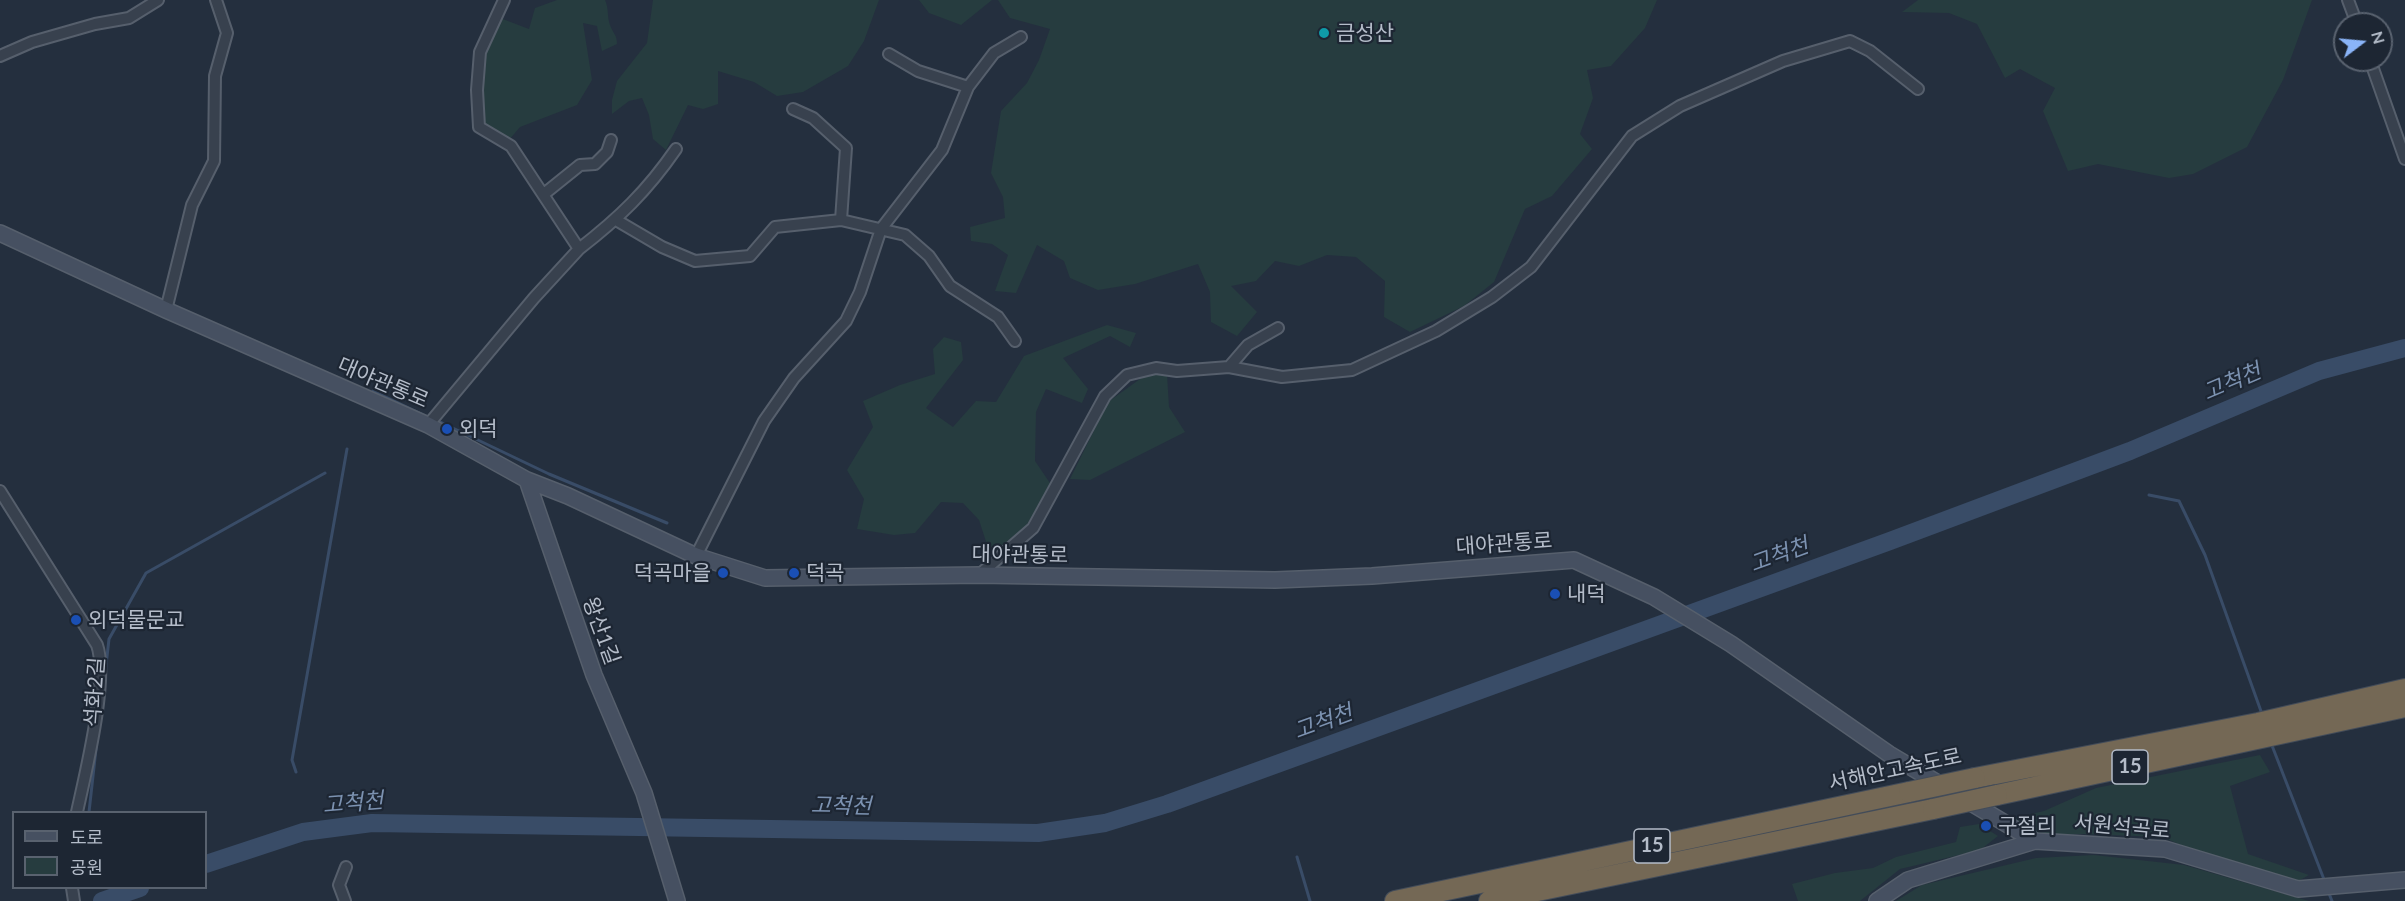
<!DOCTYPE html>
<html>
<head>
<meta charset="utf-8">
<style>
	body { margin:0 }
	#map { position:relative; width:2405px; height:901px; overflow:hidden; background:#242f3e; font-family:Lato,"Noto Sans KR",sans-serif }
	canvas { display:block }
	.legend { position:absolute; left:12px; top:811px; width:195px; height:78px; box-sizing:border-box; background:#1d2633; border:2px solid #59626f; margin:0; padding:8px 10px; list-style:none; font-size:18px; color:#b4bcc9 }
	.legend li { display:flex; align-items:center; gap:12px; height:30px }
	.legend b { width:30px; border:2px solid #59626f }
	.north { position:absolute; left:2333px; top:12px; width:60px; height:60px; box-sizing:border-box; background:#1d2633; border:2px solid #59626f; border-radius:50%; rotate:74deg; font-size:16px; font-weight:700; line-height:24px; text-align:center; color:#b4bcc9 }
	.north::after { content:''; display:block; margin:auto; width:21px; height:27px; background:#8ab4f8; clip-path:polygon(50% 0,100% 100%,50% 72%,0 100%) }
</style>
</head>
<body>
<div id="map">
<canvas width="2405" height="901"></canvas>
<ul class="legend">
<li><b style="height:8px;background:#465061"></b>도로</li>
<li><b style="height:16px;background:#263c3f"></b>공원</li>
</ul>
<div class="north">N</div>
</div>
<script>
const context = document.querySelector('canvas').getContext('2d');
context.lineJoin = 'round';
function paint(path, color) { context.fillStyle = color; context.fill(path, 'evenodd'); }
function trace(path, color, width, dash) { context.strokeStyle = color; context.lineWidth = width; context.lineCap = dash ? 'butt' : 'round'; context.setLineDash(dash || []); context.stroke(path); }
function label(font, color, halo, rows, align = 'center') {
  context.font = font + ' Lato,"Noto Sans KR",sans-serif'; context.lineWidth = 4.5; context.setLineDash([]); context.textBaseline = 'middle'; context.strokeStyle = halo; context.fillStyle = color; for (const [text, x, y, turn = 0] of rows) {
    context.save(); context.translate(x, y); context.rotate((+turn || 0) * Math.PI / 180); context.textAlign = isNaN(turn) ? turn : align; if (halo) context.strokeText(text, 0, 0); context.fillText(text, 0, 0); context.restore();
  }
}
const green = new Path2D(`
	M557,0H605C609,9 607,17 610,25C613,34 617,34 617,44L602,51L597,26L583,23L592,80L577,105L520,127L509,140L488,127L482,120L484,56L500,18L529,29L535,8Z
	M653,0H879L864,41L848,66L803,92L777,96L754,82L718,71V104L703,109L688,105L666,150L653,139L649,115L642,98L629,101L612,114V100L617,81L647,43Z
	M919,0H992L961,25L929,13Z
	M998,0H1657L1645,28L1611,66L1587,70L1593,98L1580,134L1592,149L1552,196L1525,209L1494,282L1464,306L1410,332L1384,317L1385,281L1356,257L1327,255L1299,266L1275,261L1256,281L1231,286L1257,312L1237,336L1211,322L1210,292L1198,264L1135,284L1098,290L1070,278L1064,261L1037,245L1016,293L995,291L1008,255L992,244L971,241L970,227L1005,218L1003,197L991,173L1001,111L1027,83L1039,60L1050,29L1010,18Z
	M1918,0H2312L2283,80L2247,147L2193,174L2169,178L2098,164L2068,171L2043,111L2055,88L2020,69L2005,78L1977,24L1949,13L1902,12Z
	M1107,325L1136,333L1130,347L1110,336L1063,358L1088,389L1082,403L1046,389L1036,412L1035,461L1052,486L1024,529L990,554L979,520L963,503L941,502L915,533L894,535L857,529L864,499L847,470L873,427L863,401L900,385L935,374L933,349L944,337L961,342L963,360L926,408L953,427L976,401L996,402L1024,356Z
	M1147,374H1167L1169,407L1185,432L1090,480L1070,479L1108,402Z
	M2260,755L2270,772L2230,786L2248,854L2309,875L2291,885L2219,861L2162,837L2081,834L2040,836L2009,819L2044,811L2096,788Z
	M1979,824L1998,836L1980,850L1900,869L1860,901H1798L1792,884L1835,873L1873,868L1896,857L1956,842L1960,827Z
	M2094,855L2184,865L2309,901H1896L1922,885L2036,858Z`);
const stream = new Path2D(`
	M373,391L430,418
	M436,420L549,474L667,523
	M2149,495L2179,501L2205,555L2262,714
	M105,674L109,639L146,573L325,473
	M2271,743L2325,882
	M296,772L292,760L347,449
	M89,812L97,740
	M1297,857L1310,901
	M2328,891L2332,901`);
const river = new Path2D(`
	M206,864L303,832L372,823L1038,833L1105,823L1167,804L1890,541L2130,451L2319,371L2405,348
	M102,901L140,888`);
const street = new Path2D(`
	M2348,0L2357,24
	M889,54L918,71L968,87
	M0,56L32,42L95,24L129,18L158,0
	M2370,60L2405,159
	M793,109L813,118L846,148L841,220
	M544,194L580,165L595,164L607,152L611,140
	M616,220L662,247L695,261L750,256L775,227L841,220L905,235L929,256L950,286L998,317L1015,341
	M579,249C619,218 647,191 676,149
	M166,310L192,205L214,161L215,76L227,33L216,0
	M1229,367L1248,345L1278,328
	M428,425L534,298L579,249L511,146L479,127L477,90L480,52L504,0
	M0,491L97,645C109,679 85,775 77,812
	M696,556L764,421L794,378L846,321L860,292L881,229L942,150L968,87L994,53L1021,37
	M979,575L1033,528L1105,396L1127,375L1156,368L1177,371L1229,367L1282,377L1352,370L1436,331L1492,297L1531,267L1632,136L1680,106L1783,61L1850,41L1870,51L1918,89
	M72,888L74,901
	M345,901L339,885L346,867`);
const secondary = new Path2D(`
	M0,233L166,310L428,425L527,480L568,496L696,556L765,578L979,575L1275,580L1372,576L1574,560L1654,597L1731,644L1889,754L2035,841
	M527,480L594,675L644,793L677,901
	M1877,901L1908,880L2035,841L2165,849L2298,889L2405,880`);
const highway = new Path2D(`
	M1975,778L2258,723L2405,689
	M1997,795L2405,707
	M1395,901L1909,792
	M1489,901L1933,809`);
const highwayBridge = new Path2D(`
	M1909,792L1975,778
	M1933,809L1997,795`);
const markers = [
	[1324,33,6,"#0f9aa8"],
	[447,429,6,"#1a4fb4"],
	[723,573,6,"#1a4fb4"],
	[794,573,6,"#1a4fb4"],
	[1555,594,6,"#1a4fb4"],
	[76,620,6,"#1a4fb4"],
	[1986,826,6,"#1a4fb4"]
];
const shields = [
	[2130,767,36],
	[1652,846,36]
];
const shieldNames = [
	["15",2130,767],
	["15",1652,846]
];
const poiNames = [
	["금성산",1336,33],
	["외덕",459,429],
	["덕곡마을",711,573,"right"],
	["덕곡",806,573],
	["내덕",1567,594],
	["외덕물문교",88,620],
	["구절리",1998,826]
];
const streetNames = [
	["대야관통로",383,383,23],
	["대야관통로",1504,544,-4],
	["대야관통로",1020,555,1],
	["왕산1길",601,631,70],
	["석화2길",95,692,-86],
	["서해안고속도로",1895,770,-12],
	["서원석곡로",2122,827,5]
];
const waterNames = [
	["고척천",2232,382,-23],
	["고척천",1779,555,-20],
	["고척천",1323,722,-20],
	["고척천",353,803,-5],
	["고척천",841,806,1]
];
paint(green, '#263c3f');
trace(stream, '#394c67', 3);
trace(river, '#394c67', 18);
trace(street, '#565f6c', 14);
trace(secondary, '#565f6c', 18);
trace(highway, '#434c59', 22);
trace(street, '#38414e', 10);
trace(secondary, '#465061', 15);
trace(highway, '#746855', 20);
trace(highwayBridge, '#434c59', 22, []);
trace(highwayBridge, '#746855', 20);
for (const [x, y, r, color] of markers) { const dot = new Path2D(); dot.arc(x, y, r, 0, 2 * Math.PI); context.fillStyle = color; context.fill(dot); trace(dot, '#1d2633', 2); }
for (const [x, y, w] of shields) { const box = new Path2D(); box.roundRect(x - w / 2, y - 17, w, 34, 4.5); context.fillStyle = '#1d2633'; context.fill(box); trace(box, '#b4bcc9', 1.5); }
label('bold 20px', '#b4bcc9', null, shieldNames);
label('21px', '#b4bcc9', '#1d2633', poiNames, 'left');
label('21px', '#b4bcc9', '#1d2633', streetNames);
label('italic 22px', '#7c92b1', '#1d2633', waterNames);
</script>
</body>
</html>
